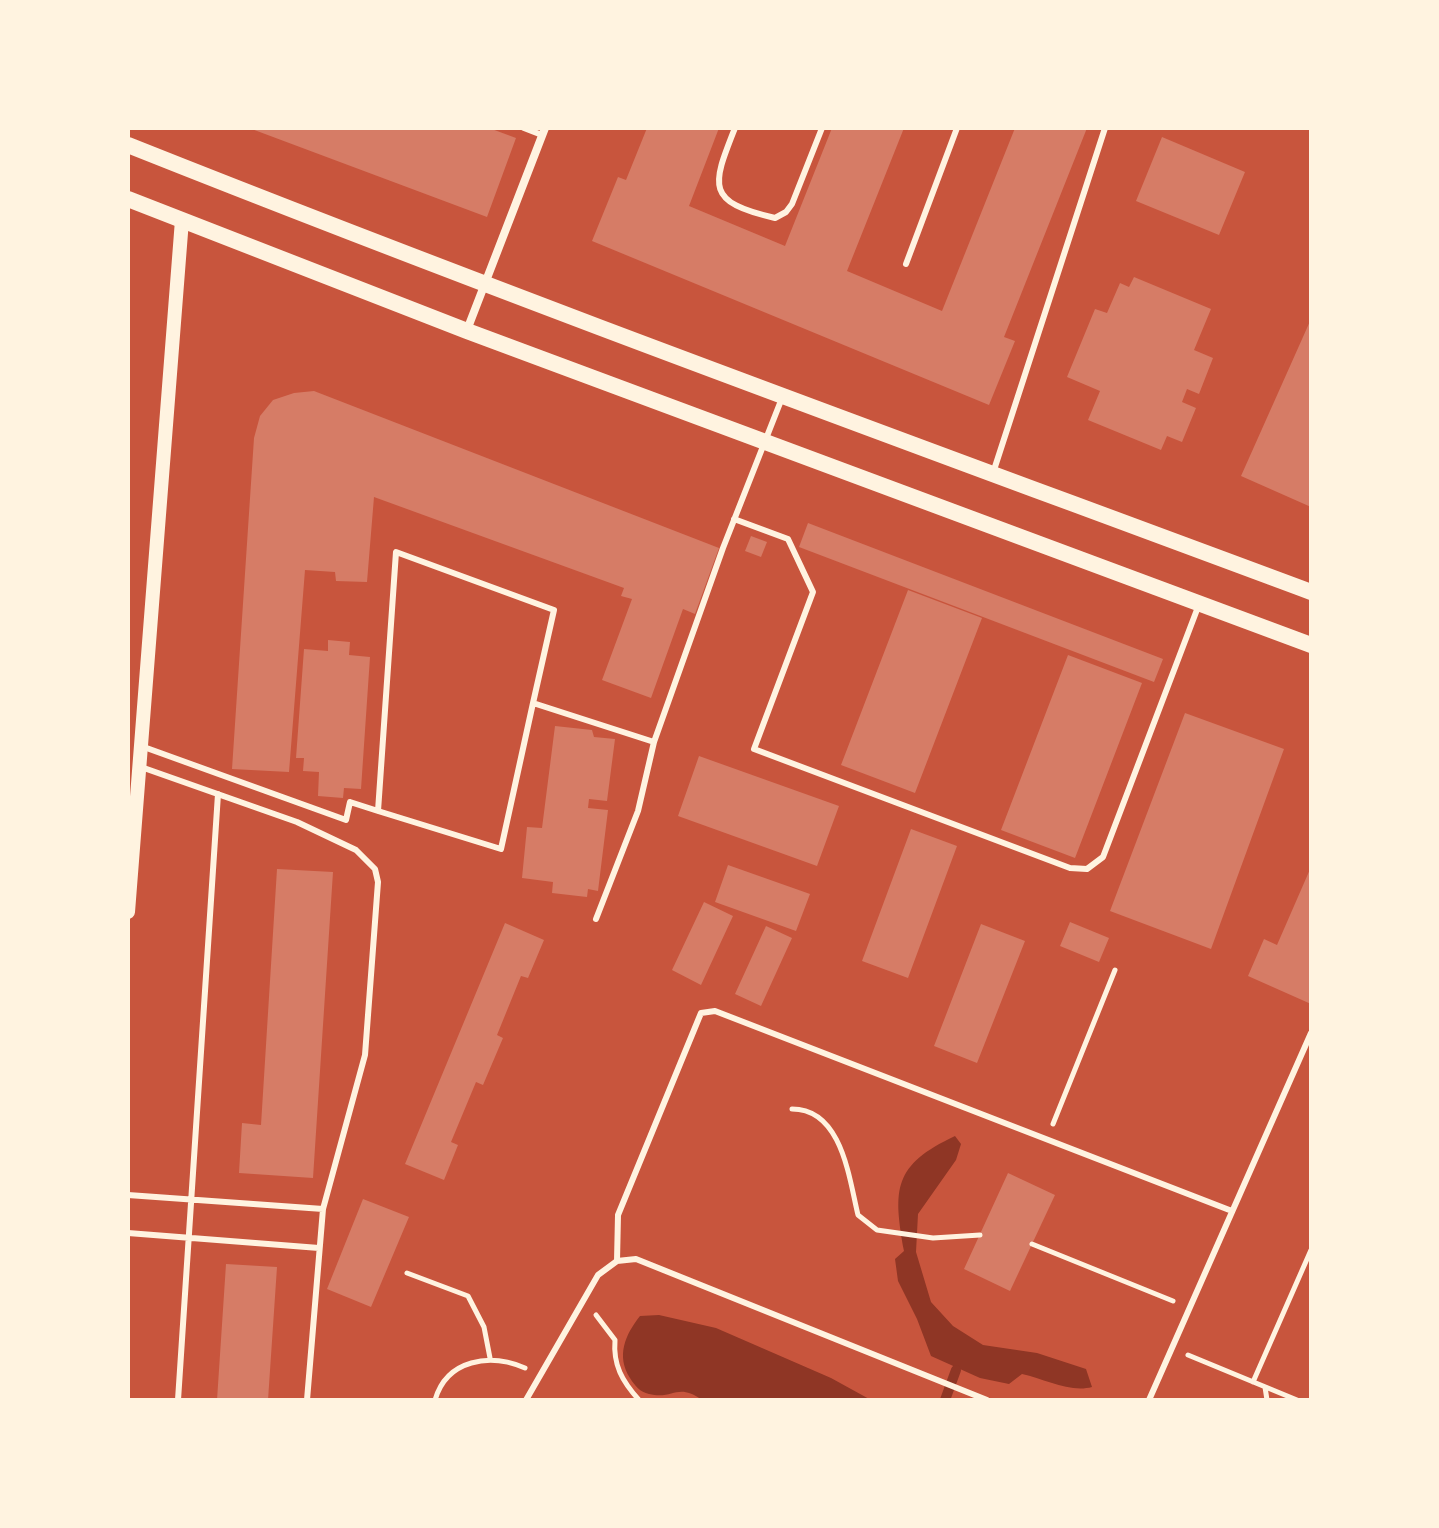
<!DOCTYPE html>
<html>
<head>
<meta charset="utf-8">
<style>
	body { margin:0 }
	#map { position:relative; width:1439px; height:1528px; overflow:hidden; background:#c8553d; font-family:"DejaVu Sans",sans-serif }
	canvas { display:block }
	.frame { position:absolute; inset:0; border:130px solid #fff3e0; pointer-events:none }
</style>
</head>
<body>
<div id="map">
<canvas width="1439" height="1528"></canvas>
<div class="frame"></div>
</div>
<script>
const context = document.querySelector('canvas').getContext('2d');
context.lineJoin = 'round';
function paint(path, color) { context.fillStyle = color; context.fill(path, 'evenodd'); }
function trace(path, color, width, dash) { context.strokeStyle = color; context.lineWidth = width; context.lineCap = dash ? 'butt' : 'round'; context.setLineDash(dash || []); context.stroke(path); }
const water = new Path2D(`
	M955,1136L961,1144L956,1160L918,1214L916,1252L931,1302L953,1326L983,1345L1037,1353L1086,1369L1092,1387C1070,1393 1045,1379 1022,1374L1009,1384L980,1378L931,1356L917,1319L898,1281L895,1259L904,1251C893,1189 893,1165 955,1136Z
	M659,1315L716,1328L831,1378L871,1400H702C677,1382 674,1400 649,1394C640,1392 635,1386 630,1378C616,1356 625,1335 640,1316Z`);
const stream = new Path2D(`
	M945,1400L956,1370`);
const building = new Path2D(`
	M249,128H489L516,138L487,217Z
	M647,128H719L689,206L785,246L832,128H904L847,271L942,311L1015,128H1087L1004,337L1015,341L989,405L592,241L618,177L626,180Z
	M1162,137L1245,172L1219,235L1136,201Z
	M1134,277L1211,309L1194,350L1213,358L1199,394L1187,389L1182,402L1196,408L1182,442L1167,436L1161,450L1088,420L1100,391L1067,377L1095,309L1107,313L1120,283L1129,287Z
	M1311,319V507L1241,476Z
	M314,391L719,548L695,614L683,609L651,698L602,680L632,599L621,596L624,588L374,497L367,582L336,581L335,572L305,570L289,772L232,769L254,438L260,416L273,400L294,393Z
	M808,523L1163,659L1154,682L799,547Z
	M751,536L767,542L761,557L745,551Z
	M908,590L982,618L915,793L841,765Z
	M328,640L350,642L349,655L370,657L361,789L344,788L343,798L318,796L319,772L303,771L304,758H296L304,649L328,651Z
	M1068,655L1142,683L1075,858L1001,830Z
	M1185,713L1284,749L1211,949L1110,911Z
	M555,726L592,730L594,737L615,739L607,801L589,799L588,808L608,810L598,891L588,889L587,897L552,893L553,882L522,878L527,827L542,828Z
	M699,756L839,806L817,866L678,816Z
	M911,829L957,846L908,978L862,961Z
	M728,865L810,894L796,931L715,902Z
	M1311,867V1004L1248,976L1264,939L1277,945Z
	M277,869L333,872L313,1178L239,1173L242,1123L261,1125Z
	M704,902L733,916L701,985L672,970Z
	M1070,922L1109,938L1099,962L1060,946Z
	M505,923L544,940L528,978L521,976L497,1035L503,1038L483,1085L476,1082L451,1142L458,1145L444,1180L405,1164Z
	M981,924L1025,941L977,1063L934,1046Z
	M766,926L792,938L761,1006L735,994Z
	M1008,1173L1055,1195L1010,1291L964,1269Z
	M363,1199L409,1217L371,1307L327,1289Z
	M226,1264L277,1267L268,1400H217Z`);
const path = new Path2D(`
	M792,1109C842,1109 849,1178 858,1215L877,1230L933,1238L980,1235
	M1053,1124L1115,970
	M1032,1244L1173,1301
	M407,1273L468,1296L484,1327L490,1358
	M596,1315L615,1340C613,1365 622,1381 639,1400
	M1188,1355L1297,1400
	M1253,1382L1311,1250
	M1265,1387L1267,1400
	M435,1400C447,1359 490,1353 525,1368`);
const service = new Path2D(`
	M524,128L542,135
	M735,128C712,186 705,202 775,218L786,212L792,204L822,128
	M906,264L957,128
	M993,473L1105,128
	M734,519L788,539L813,592L754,749L1070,868L1087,869L1103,857L1198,607
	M533,703L554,610L396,552L378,811L501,849L533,703L654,742L723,548L782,398
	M141,746L346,820L350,802L378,811
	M141,767L297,822L356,850L375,869L378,882L365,1055L323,1209L307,1400
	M596,919L638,811L654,742
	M128,1195L323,1209
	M128,1233L319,1248
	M617,1261L618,1215L701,1013L715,1011L1232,1211
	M178,1400L218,794
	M526,1400L598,1275L617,1261L636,1259L987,1400
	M1149,1400L1311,1033`);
const minor = new Path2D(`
	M467,330L545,128`);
const tertiary = new Path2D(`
	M128,912L182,220`);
const secondary = new Path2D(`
	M128,145C520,301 916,445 1311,592
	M128,199L467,331L1311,645`);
paint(water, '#8f3625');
trace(stream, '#8f3625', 10);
paint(building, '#d67c66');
trace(path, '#fff3e0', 5);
trace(service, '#fff3e0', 6);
trace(minor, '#fff3e0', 8);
trace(tertiary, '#fff3e0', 14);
trace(secondary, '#fff3e0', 16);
</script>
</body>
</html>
